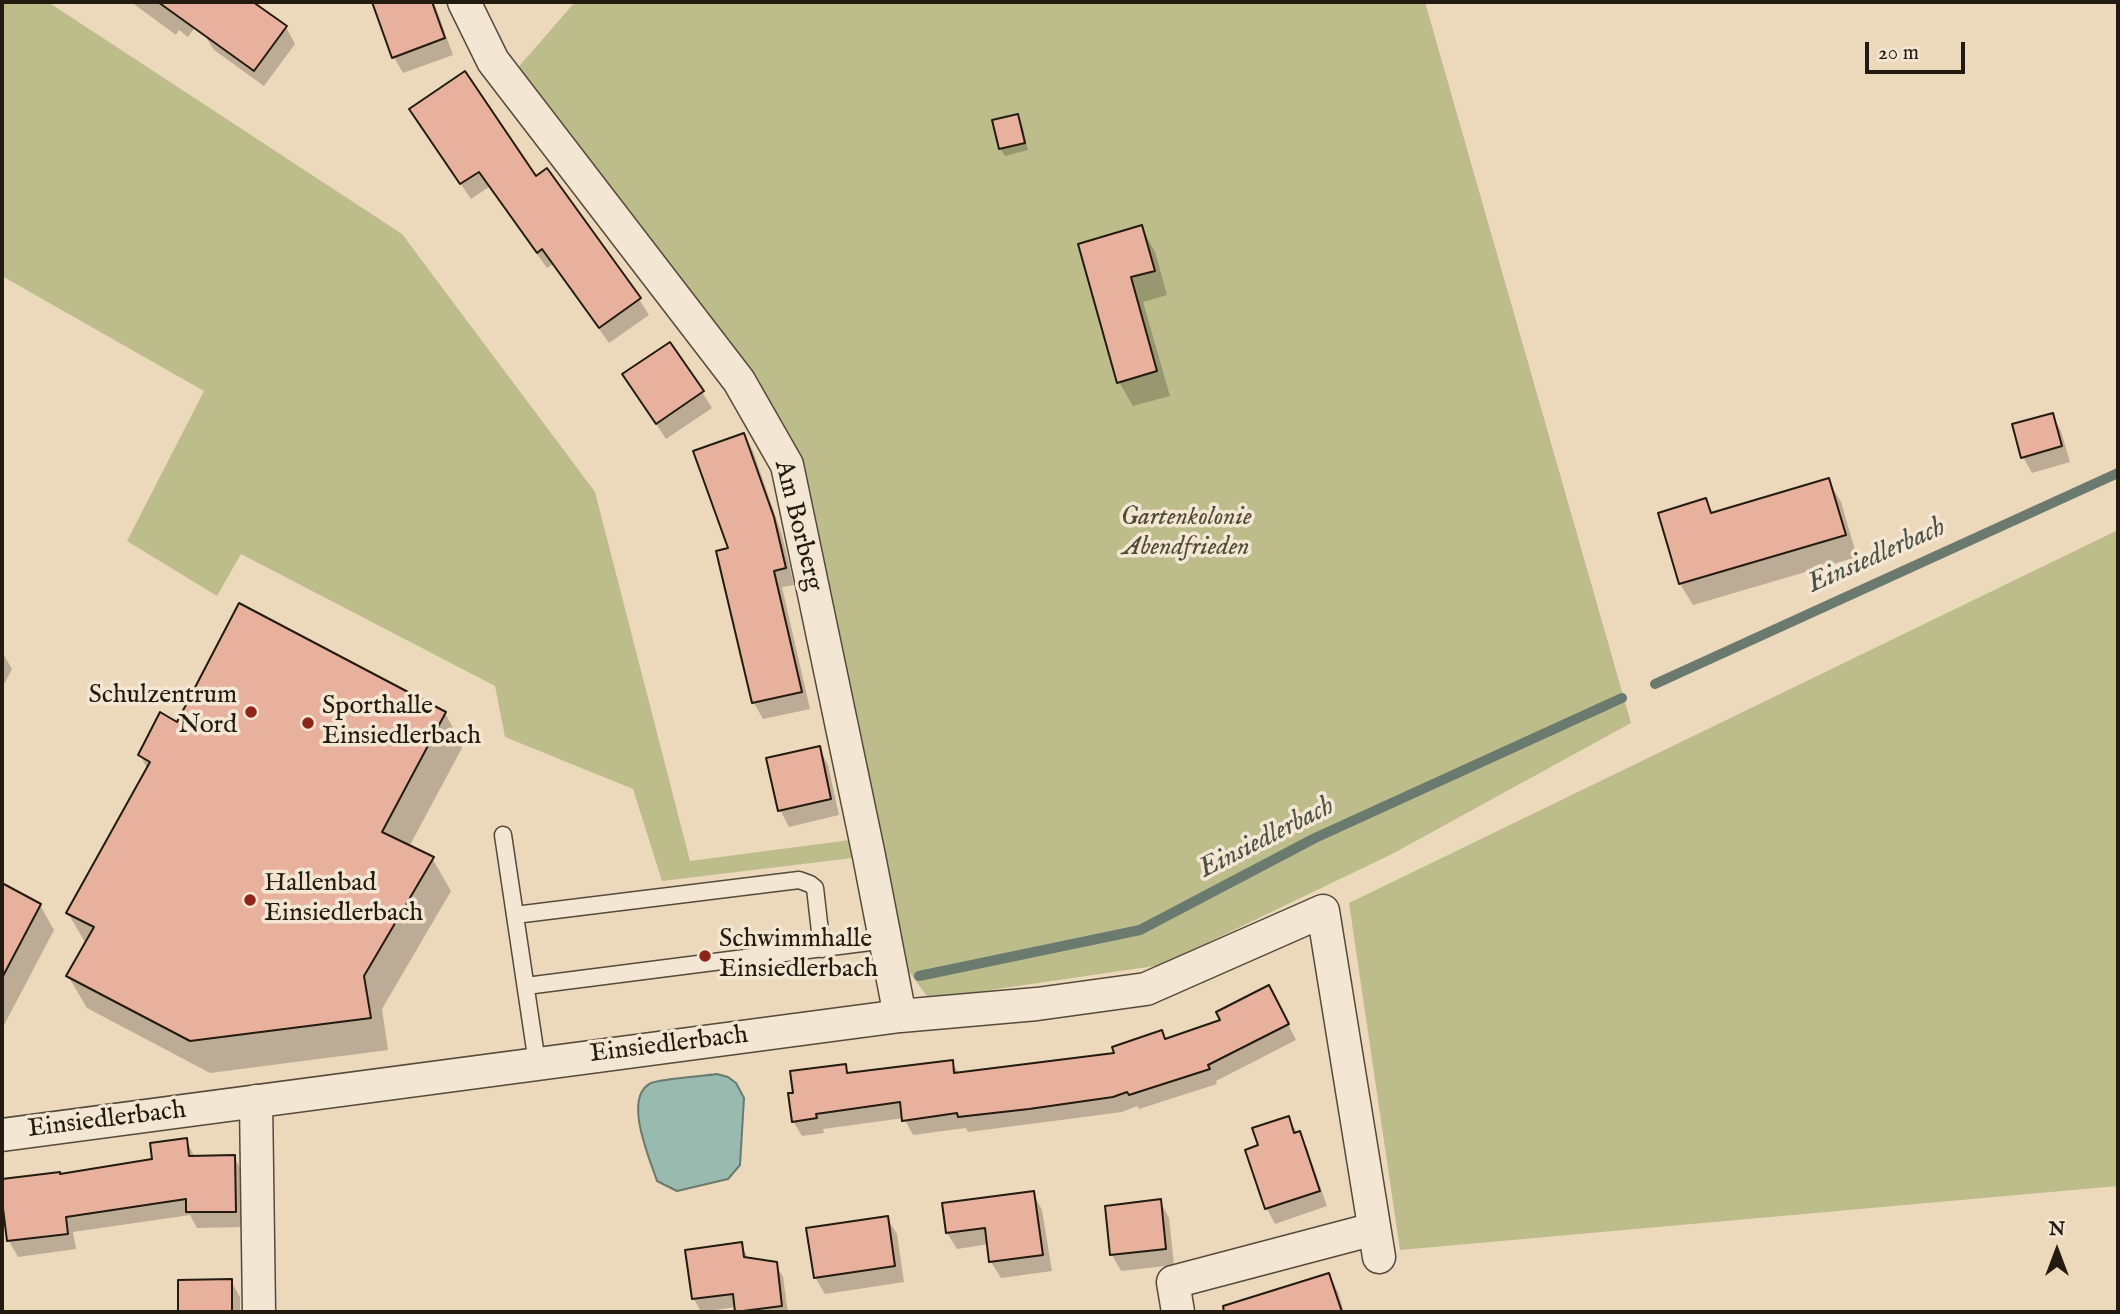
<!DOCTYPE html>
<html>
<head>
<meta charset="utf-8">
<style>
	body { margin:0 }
	#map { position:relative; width:2120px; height:1314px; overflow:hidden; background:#ecd8bb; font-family:"IM FELL English",serif }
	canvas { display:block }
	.frame { position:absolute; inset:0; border:4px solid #231a10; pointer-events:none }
	.north { position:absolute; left:2022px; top:1216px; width:70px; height:70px; -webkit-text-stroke:5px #f3e6d3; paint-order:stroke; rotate:0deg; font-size:19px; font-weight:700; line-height:28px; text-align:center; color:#231a10 }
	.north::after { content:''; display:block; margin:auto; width:24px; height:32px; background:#231a10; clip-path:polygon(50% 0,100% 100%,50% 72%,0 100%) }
	.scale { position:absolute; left:1865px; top:42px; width:100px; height:32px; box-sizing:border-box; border:4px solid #231a10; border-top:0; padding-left:9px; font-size:21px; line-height:24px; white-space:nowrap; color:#231a10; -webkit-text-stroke:5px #f3e6d3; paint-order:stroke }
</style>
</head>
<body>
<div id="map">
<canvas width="2120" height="1314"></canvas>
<div class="frame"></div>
<div class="north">N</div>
<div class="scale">20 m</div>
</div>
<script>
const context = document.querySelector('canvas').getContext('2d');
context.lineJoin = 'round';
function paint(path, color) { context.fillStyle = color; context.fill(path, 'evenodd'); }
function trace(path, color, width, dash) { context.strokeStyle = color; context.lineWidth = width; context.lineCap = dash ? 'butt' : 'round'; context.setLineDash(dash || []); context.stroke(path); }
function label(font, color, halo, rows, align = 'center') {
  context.font = font + ' "IM FELL English",serif'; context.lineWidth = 7; context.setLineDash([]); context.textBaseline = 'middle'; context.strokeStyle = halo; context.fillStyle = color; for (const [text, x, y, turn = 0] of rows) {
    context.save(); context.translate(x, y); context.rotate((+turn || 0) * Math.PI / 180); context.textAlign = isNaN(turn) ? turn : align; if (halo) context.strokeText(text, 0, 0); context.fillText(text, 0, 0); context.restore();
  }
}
const green = new Path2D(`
	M4,2H48L402,234L595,492L690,861L865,838L787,465L508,79L575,2H1425L1631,723L1392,854L1161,965L929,999L886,940L869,856L662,881L633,789L505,737L495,686L241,554L217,596L127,541L204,391L2,276V3Z
	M2118,530V1186L1400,1250L1349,903Z`);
const water = new Path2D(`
	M717,1074L728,1077L736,1083L744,1098L740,1165L728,1179L677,1191L657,1181C650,1159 622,1097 651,1083C660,1079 704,1076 717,1074Z`);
const shadow = new Path2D(`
	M131,2H213L188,37L179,30L176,35Z
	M231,2H250L286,27L295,44L264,86L214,50L204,34Z
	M388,2H434L453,55L403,73L394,57L375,7Z
	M1017,116L1022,124L1028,150L1005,156L1000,148Z
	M421,126L536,178L639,299L649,315L609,343L553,264L547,268L489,187L471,199Z
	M1141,227L1155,252L1167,295L1143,302L1170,396L1133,406L1119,382L1080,245Z
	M624,375L702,392L712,408L666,439Z
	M2052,415L2061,431L2070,462L2032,473L2023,457Z
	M744,435L753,451L782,535L794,585L782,587L810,709L763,719L754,703L718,552L730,549Z
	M1828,480L1841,502L1857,557L1693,605L1680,584L1706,500L1713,514Z
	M2,652L12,669L2,688Z
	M445,713L463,746L409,847L432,858L451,891L382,1009L388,1050L210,1073L87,1008L68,976L86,944L68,913L148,770L140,755L177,724Z
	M819,748L828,765L839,815L789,827L780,810Z
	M2,885L40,905L54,930L2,1029Z
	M1277,1002L1296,1040L1216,1081L1217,1084L1139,1109L1137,1106L1122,1112L1038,1123L968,1132L966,1128L913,1135L904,1118L823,1129L824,1133L802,1136L793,1121L795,1094L845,1066L850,1075L952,1062L959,1074L1117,1054L1161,1032L1166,1040Z
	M1288,1118L1307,1148L1327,1206L1275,1224L1267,1209L1247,1151L1260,1147Z
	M186,1140L195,1158L234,1157L243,1173L244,1227L197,1228L190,1215L73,1232L76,1249L18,1257L9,1241L2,1181L59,1174L60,1175L154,1161Z
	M1033,1193L1042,1210L1052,1271L1001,1278L991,1262L989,1244L957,1249L947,1233Z
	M1160,1201L1169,1218L1174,1265L1121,1271L1112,1255Z
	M887,1218L897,1234L904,1282L825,1294L815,1277Z
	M741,1244L749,1260L775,1263L783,1277L788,1312H737L736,1307L701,1312L694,1299Z
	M1329,1275L1338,1292L1344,1312H1274L1268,1294Z
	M231,1281L240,1297V1312H180L179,1282Z
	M95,1310L97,1312H71Z`);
const stream = new Path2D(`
	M1655,684L2118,473
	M919,976L1140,930L1315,838L1622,698`);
const building = new Path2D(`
	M158,2H253L287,26L254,71Z
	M372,2H432L445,38L392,58Z
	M465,71L536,176L547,168L641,298L599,328L542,249L537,253L479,172L460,184L409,109Z
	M1018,114L1025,143L999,149L992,120Z
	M1142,225L1155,271L1131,277L1157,371L1117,383L1078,244Z
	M670,342L704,391L656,424L622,374Z
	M2053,413L2062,446L2021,458L2012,424Z
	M744,433L774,517L786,568L774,571L802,692L752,703L716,551L728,548L693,451Z
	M1829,478L1846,535L1679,584L1658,513L1706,498L1711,513Z
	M239,603L446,712L382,832L434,857L364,976L371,1018L190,1041L66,976L94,927L66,913L150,762L138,755L160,712L177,722Z
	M820,746L831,799L778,811L766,758Z
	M2,883L41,904L2,978Z
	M1269,985L1289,1024L1208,1065L1210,1069L1129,1095L1127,1092L1113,1097L1029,1109L958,1117L957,1113L902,1121L900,1102L816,1114L817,1118L792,1122L788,1093H793L790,1071L846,1064L847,1073L953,1060L954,1073L1114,1053L1112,1047L1162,1030L1165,1039L1220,1020L1216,1012Z
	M1289,1116L1294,1133L1300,1131L1320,1191L1265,1209L1245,1150L1258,1145L1252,1128Z
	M187,1138L189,1156L235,1155L236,1212H186V1199L66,1217L68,1234L7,1241L2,1200V1179L60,1172V1174L152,1159L150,1143Z
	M1034,1191L1043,1255L989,1262L985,1228L946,1233L942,1203Z
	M1161,1199L1166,1249L1110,1255L1105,1206Z
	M888,1216L895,1266L814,1278L806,1228Z
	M742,1242L744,1257L777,1262L782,1306L735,1312L733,1294L692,1299L685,1250Z
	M1329,1273L1342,1312H1224L1223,1306Z
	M232,1279V1312H178V1280Z`);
const lane = new Path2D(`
	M503,835L537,1063
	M515,915L799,880L810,884L815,888L822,949
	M526,986L886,940`);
const street = new Path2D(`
	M464,2L493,61L739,381L787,465L869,856L900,1016
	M256,1101L259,1312
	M2,1135L900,1016L1037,1004L1146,989L1323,911L1379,1257
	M1178,1312L1173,1282L1374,1229`);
const markers = [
	[251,712,7,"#8f2418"],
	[308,723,7,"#8f2418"],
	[250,900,7,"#8f2418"],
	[705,956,7,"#8f2418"]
];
const parkNames = [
	["Gartenkolonie",1186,519],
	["Abendfrieden",1186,549]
];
const streetNames = [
	["Am Borberg",797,526,76],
	["Einsiedlerbach",669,1046,-7],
	["Einsiedlerbach",107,1121,-7]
];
const poiNames = [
	["Schulzentrum",237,697,"right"],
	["Nord",237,727,"right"],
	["Sporthalle",322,708],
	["Einsiedlerbach",322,738],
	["Hallenbad",264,885],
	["Einsiedlerbach",264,915],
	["Schwimmhalle",719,941],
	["Einsiedlerbach",719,971]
];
const waterNames = [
	["Einsiedlerbach",1877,557,-24],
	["Einsiedlerbach",1267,839,-27]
];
paint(green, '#bdbd8c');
paint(water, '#99baae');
trace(water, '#6a7a6f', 2);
paint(shadow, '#0003');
trace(stream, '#6a7a6f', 10);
paint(building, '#e8b19e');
trace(building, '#231a10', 2);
trace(lane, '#554a3b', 19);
trace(street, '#554a3b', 35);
trace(lane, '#f3e6d3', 16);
trace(street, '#f3e6d3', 32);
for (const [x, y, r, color] of markers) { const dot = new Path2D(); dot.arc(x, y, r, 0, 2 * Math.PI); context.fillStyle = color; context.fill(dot); trace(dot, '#f3e6d3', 2.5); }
label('italic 26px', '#514b35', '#f3e6d3', parkNames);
label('26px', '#231a10', '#f3e6d3', streetNames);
label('26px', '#231a10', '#f3e6d3', poiNames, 'left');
label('italic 28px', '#4c5247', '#f3e6d3', waterNames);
</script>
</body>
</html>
